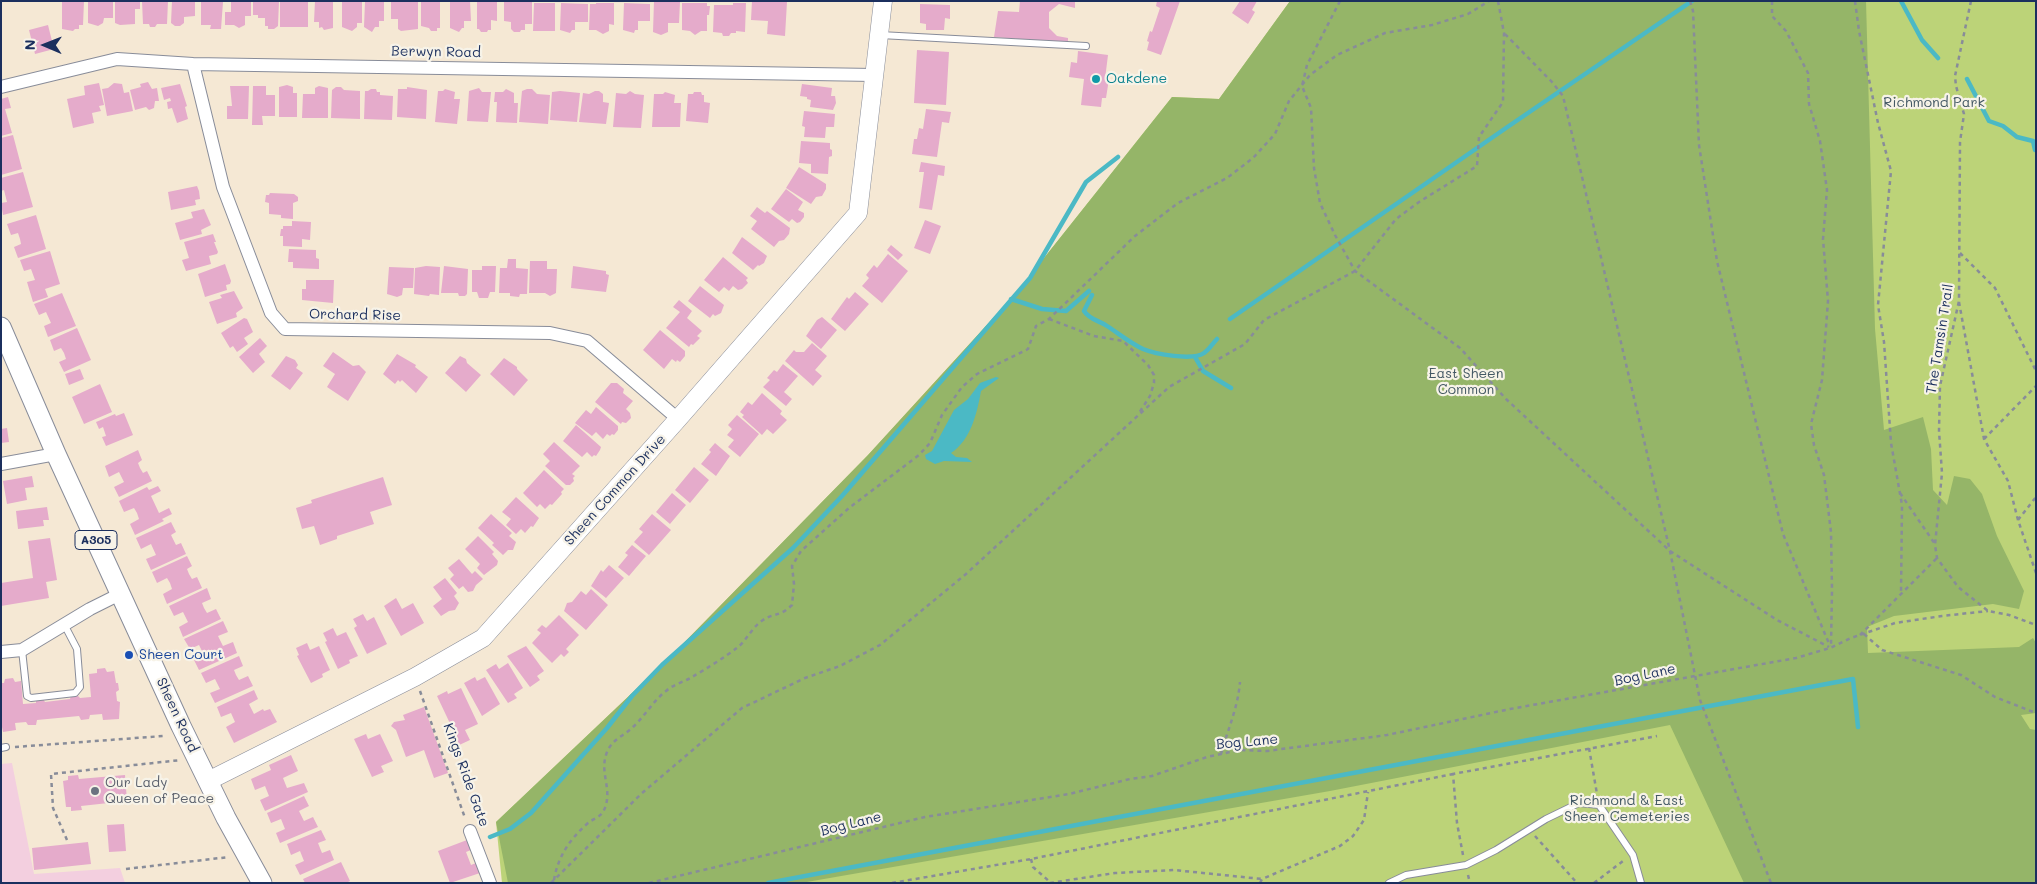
<!DOCTYPE html>
<html>
<head>
<meta charset="utf-8">
<style>
	body { margin:0 }
	#map { position:relative; width:2037px; height:884px; overflow:hidden; background:#f5e8d4; font-family:Mali,sans-serif }
	canvas { display:block }
	.frame { position:absolute; inset:0; border:2px solid #1b2f5e; pointer-events:none }
	.north { position:absolute; left:20px; top:20px; width:50px; height:50px; -webkit-text-stroke:4px #f7f3e8; paint-order:stroke; rotate:271deg; font-size:14px; font-weight:700; line-height:20px; text-align:center; color:#1b2f5e }
	.north::after { content:''; display:block; margin:auto; width:18px; height:22px; background:#1b2f5e; clip-path:polygon(50% 0,100% 100%,50% 72%,0 100%) }
</style>
</head>
<body>
<div id="map">
<canvas width="2037" height="884"></canvas>
<div class="frame"></div>
<div class="north">N</div>
</div>
<script>
const context = document.querySelector('canvas').getContext('2d');
context.lineJoin = 'round';
function paint(path, color) { context.fillStyle = color; context.fill(path, 'evenodd'); }
function trace(path, color, width, dash) { context.strokeStyle = color; context.lineWidth = width; context.lineCap = dash ? 'butt' : 'round'; context.setLineDash(dash || []); context.stroke(path); }
function label(font, color, halo, rows, align = 'center') {
  context.font = font + ' Mali,sans-serif'; context.lineWidth = 4.5; context.setLineDash([]); context.textBaseline = 'middle'; context.strokeStyle = halo; context.fillStyle = color; for (const [text, x, y, turn = 0] of rows) {
    context.save(); context.translate(x, y); context.rotate((+turn || 0) * Math.PI / 180); context.textAlign = isNaN(turn) ? turn : align; if (halo) context.strokeText(text, 0, 0); context.fillText(text, 0, 0); context.restore();
  }
}
const built = new Path2D(`
	M12,763L34,874L120,868L125,883H1V764Z`);
const green = new Path2D(`
	M1290,1H2036V883H502L496,822L670,657L868,455L1017,292L1172,97L1219,99Z`);
const forest = new Path2D(`
	M1290,1H1866L1875,329L1884,430L1923,417L1931,449L1933,490L1947,505L1954,476L1970,479L1982,494L1997,536L2024,591L2019,609L1993,604L1894,616L1867,627L1868,653L2019,647L2033,638L2036,643V713L2021,715L2030,729L2036,730V883H1744L1670,725L1330,791L801,883H508L496,822L670,657L868,455L1017,292L1172,97L1219,99Z`);
const water = new Path2D(`
	M996,377L999,378L981,391C977,413 971,440 951,453L956,457L967,458L972,462L944,461L935,464L926,459L925,455L932,451L954,410L968,399L980,383Z`);
const stream = new Path2D(`
	M1901,1L1922,40L1938,58
	M1967,79L1989,121L2003,126L2017,137L2033,141L2035,150
	M1092,295L1084,311C1090,320 1098,320 1107,326C1118,333 1130,343 1143,349C1155,354 1193,361 1204,353C1209,350 1213,343 1217,339
	M1011,299L1042,309L1066,311L1089,291
	M1230,319L1506,128L1692,1
	M1195,357L1203,371L1231,388
	M490,837L510,829L531,813L607,728L632,696L662,665L793,548L842,496L1030,278L1086,182L1118,157
	M768,883L1853,679L1858,727`);
const building = new Path2D(`
	M62,1H84L83,25H79V29H75L73,31L62,29Z
	M88,1H113V18H104L103,23L98,26L88,23Z
	M115,1H140V9H135V24L120,25L115,23Z
	M142,1H168L167,24H157L155,27H150L149,24H143Z
	M172,1H195V16L184,17V23L180,26H175L171,23Z
	M231,1H251V16H245V25L239,28L234,25H225V12H231Z
	M253,1H279L278,26L274,29H268V26H265V18H258V15H253Z
	M280,1L308,2V27H280Z
	M315,1H333V28L324,30L322,27L319,28V22H314Z
	M342,1H362V23H357V27L352,31L342,27Z
	M391,1H418V29L401,31L398,29V19H391Z
	M450,1H470L471,21H464V28H462L459,32L450,28Z
	M477,1H497V21L491,20V30H488L487,32H481L479,29H477Z
	M504,1L532,2V24H525V30H521L520,32H514L511,29V22L504,21Z
	M654,1L680,2L679,23H668V32L661,35L653,32Z
	M752,1L787,2L785,36L767,34L768,21L751,20Z
	M1020,1H1075V8L1059,4L1049,12V28L1057,36L1068,38V43L994,37L998,11L1019,12Z
	M1157,1H1180L1161,55L1147,50L1149,42L1147,41L1150,31L1152,32L1160,8L1156,6Z
	M1240,1H1257L1252,10L1255,12L1248,24L1232,13Z
	M201,2H223L221,29H210L211,25H201Z
	M365,2H384V21H379V27H375L372,32L364,27Z
	M421,2H440V28H437V31H431L429,28L421,26Z
	M534,3H555V31H533Z
	M561,3L588,4V22H575V30H572L570,33L560,30Z
	M596,3H614V25L609,24V31L603,34L596,30H589L590,4H596Z
	M624,3L650,4V21H638V30H635L634,33L623,30Z
	M682,3H707V6H710L709,15H707V31H701L695,35L690,31L682,30Z
	M733,3H746L745,32L736,31V33H731L729,36H723L722,33L713,32L714,5H733Z
	M920,4L950,5V19L945,18L944,30H926V24L920,23Z
	M48,25L54,49L35,54L29,30Z
	M917,50L949,52L946,105L914,103Z
	M1078,51L1108,55L1105,79H1109L1106,98H1102L1101,107L1081,105L1084,79L1069,77L1071,62L1077,63Z
	M148,82L152,89L157,88L159,101H155L154,108L149,110L146,107L135,110L130,90L141,87L140,84Z
	M99,83L104,105L99,106L101,111L92,113L94,123L73,128L67,99L85,95L84,86Z
	M114,83L122,84L124,93L129,92L133,111L107,116L102,89L108,88Z
	M180,84L187,106L185,107L188,119L177,123L172,108L168,109L167,102L171,101L170,98L164,100L161,88Z
	M802,84L832,88L831,96H835L836,103L833,110L810,107L811,100L807,99V97L800,96Z
	M287,85L293,87V93H297V117H279V87Z
	M230,86H249L248,119H227V106H232Z
	M253,86H266V95H275V116H262L263,125H252Z
	M319,86L328,88V118H302L303,94H315V88Z
	M336,87H341L344,90L360,91V119L331,118L332,90Z
	M407,87L427,90L426,119L397,117L398,89H407Z
	M479,88L482,92H491L488,122L467,121L469,91Z
	M371,89H376L377,92H380V95L393,96L392,120L364,119L365,91H368Z
	M445,89L455,92L454,99H460L457,124L435,122L438,91H443Z
	M506,89L514,93V103H518L517,123L496,122L497,102H494L495,92H503Z
	M527,89H532L537,94L550,95L548,124L519,122L522,91Z
	M560,91L580,93L577,122L550,120L552,92Z
	M595,91H599L603,94V102L609,103L606,124L579,122L583,93L589,94Z
	M630,91L635,94L644,95L641,128L613,127L616,93L626,94Z
	M665,92L675,95L674,103H681L680,127H652L654,94H663Z
	M694,92H701L702,95H704V102L710,103L708,123L686,121L688,94H693Z
	M8,97L11,108L5,109L12,133L1,136V99Z
	M926,109L951,112L949,123L942,122L937,157L912,154L914,139H917L919,128L923,129Z
	M804,111L835,114L834,127H826L825,138L804,137L805,127L802,126Z
	M13,135L22,169L1,175V138Z
	M801,141L830,143V149L832,150V156L829,157L828,174L811,173V164L799,163Z
	M921,162L945,166L944,176L938,175L932,210L919,208L924,172H919Z
	M799,167L826,184V189L822,196L816,197L811,204L786,188Z
	M23,172L33,207L3,215L1,203L7,202L4,190L1,191V178Z
	M197,186L199,191L200,199L195,200L196,205L171,210L168,192Z
	M786,189L803,202L798,210L804,213V217L800,222L797,223L792,219L789,222L771,209Z
	M270,193L294,194L298,197V201L293,203V219L281,218V215L269,214V203L265,202L266,195H269Z
	M757,207L765,213L767,211L790,228L789,234L784,240L779,241L774,247L751,229L757,221L750,216Z
	M204,209L211,225L201,230L202,234L180,240L175,223L193,218L191,212Z
	M36,215L46,249L18,258L14,247L21,244L20,239L18,233L11,235L7,224Z
	M925,220L941,226L930,254L914,248Z
	M292,221L311,222L310,240L302,239V247L283,246V236H280L281,229H283V226H292Z
	M213,234L216,242H214L218,252L217,254L209,256L211,264L186,271L182,260L189,258L184,242Z
	M742,237L767,256L764,263L759,266L758,265L753,270L732,253Z
	M891,245L903,255L898,260L887,250Z
	M289,249L316,250V258L319,259V269L293,268V262H288Z
	M50,251L60,284L45,289L48,297L33,302L27,282L35,280L31,269L24,271L20,260Z
	M888,254L908,271L882,303L862,286L869,278L866,275L874,265L877,268Z
	M723,257L748,278L746,280L748,283L742,289L738,290L733,286L729,291L724,287L719,292L704,280Z
	M508,259H516V268L528,269L527,294H520L519,297L510,296V293H499L500,268H507Z
	M530,261H547V269H557L556,293L550,296L545,293H529Z
	M225,264L231,281L230,284L226,285L227,290L205,297L198,274Z
	M426,266L440,267L439,295L430,294L429,296L414,294L415,268Z
	M444,266L468,269L467,294L465,296H459L458,293H441Z
	M482,266H496L495,292H490L488,298H479L477,292H472V270H482Z
	M573,266L606,271V274L609,275L606,292L571,288Z
	M389,267L414,268L413,288H403L402,295L397,297L387,294Z
	M306,280H334L333,303L302,300V289H306Z
	M700,286L724,305L721,313L715,316L713,314L710,318L688,301Z
	M234,291L243,308L236,313L237,317L217,324L209,302L222,298L220,295Z
	M855,292L869,304L845,331L831,319L847,297L849,299Z
	M62,293L76,326L48,337L44,326L51,323L46,312L39,315L34,304Z
	M679,300L692,311L687,318L702,331L697,336L700,338L693,345L691,344L689,347L666,328L680,312L673,307Z
	M822,317L837,330L821,349L806,336L817,320Z
	M244,318L247,319L253,332L244,338L248,344L237,352L233,346L230,348L221,333Z
	M77,328L91,360L64,372L59,362L66,359L64,353L61,348L54,351L50,340Z
	M660,330L685,351V356L680,362L677,360L676,362L672,359L664,369L643,350Z
	M260,338L267,346L259,354L265,362L253,373L239,357Z
	M812,343L827,356L815,370L822,376L813,386L785,361L794,350L796,352H804Z
	M333,352L353,366L359,365L366,372L348,401L327,387L335,374L323,366Z
	M397,354L416,365L415,367L428,377L416,393L402,380L400,382L398,380L395,384L383,374Z
	M286,356L295,360L298,365L296,368L303,373L290,390L271,376Z
	M460,356L466,359L467,363L481,375L466,392L445,373Z
	M504,358L517,367V369L528,380L514,396L490,374Z
	M783,364L798,376L784,392L792,399L786,406L763,387L770,380L767,378L774,370L777,372Z
	M80,369L84,379L69,385L65,374Z
	M611,383H617L624,389L623,393L633,401L626,409L630,413L631,418L626,423L622,422L621,424L595,402Z
	M100,384L112,412L84,424L72,397Z
	M762,393L782,411L780,414L787,420L773,434L767,429L762,435L742,417L744,415L740,412L748,402L752,405Z
	M596,407L618,426V430L614,435L612,434L610,436L607,434L603,439L596,432L592,436L575,423L586,410L591,414Z
	M124,413L133,435L106,446L102,437L106,436L103,427L99,429L96,422L115,414L116,416Z
	M737,415L759,434L740,457L728,447L734,440L727,435L732,429L728,425Z
	M576,425L601,447L600,450L596,456L594,455L592,457L587,452L582,457L563,441Z
	M7,428L9,442L1,443V429Z
	M554,442L580,466L572,474L575,476L573,478L574,481L570,485H566L545,466L550,461L543,454Z
	M715,443L730,456L716,476L701,464L711,452L709,450Z
	M138,450L142,460L138,463L140,468L143,473L147,471L152,481L119,497L114,487L124,482L119,472L109,477L105,466Z
	M694,467L709,480L690,503L675,490Z
	M544,470L564,489L561,492L562,494L552,505L550,504L545,509L540,504L537,507L523,493Z
	M32,476L34,487L25,488L27,500L7,504L3,481Z
	M383,477L392,505L370,512L374,524L337,536V539L320,545L314,526L302,529L296,508L312,503L311,500Z
	M158,486L161,491L151,496L159,513L169,508L172,514L162,519L164,521L135,535L130,524L139,519L137,513L134,508L124,512L119,501L147,487L149,490Z
	M672,493L686,505L670,524L656,512Z
	M516,497L539,518L533,527L531,526L525,533L521,529L516,534L506,525L511,519L502,512Z
	M47,507L49,520H43L44,526L18,529L16,511Z
	M491,514L512,533L509,536L516,542L513,550H508L503,555L492,545L494,543L478,528Z
	M652,514L671,530L649,555L634,542L643,532L639,529Z
	M171,522L176,532L171,535L176,545L181,543L186,554L151,570L146,559L156,555L151,544L141,549L136,538Z
	M478,536L494,552L492,554L498,561L497,565L484,575L477,568L480,564L465,549Z
	M50,538L57,580L46,582L49,598L1,606V583L33,578L28,541Z
	M632,545L646,556L629,576L618,567L628,555L625,553Z
	M187,556L192,566L187,569L189,574L192,579L197,577L202,588L167,604L163,594L172,589L170,583L167,578L157,583L152,572Z
	M459,559L472,574L475,571L483,579L476,585L473,591L468,592L463,586L459,589L450,579L454,575L448,568Z
	M609,565L624,578L606,598L591,586L601,570L603,572Z
	M445,578L457,593L454,596L459,603L455,610L449,611L441,616L433,606L442,599L433,587Z
	M207,588L211,599L202,603L204,608L207,613L216,609L221,619L183,637L179,627L188,622L183,612L174,616L169,606Z
	M591,589L608,605L586,630L564,611L567,603L572,602L581,591L586,595Z
	M396,598L402,609L413,603L424,623L401,636L384,606Z
	M363,614L367,621L374,617L387,644L367,654L354,628L357,626L353,619Z
	M559,615L579,635L566,649L569,652L564,657L561,654L552,663L532,643L541,633L537,630L542,625L546,628Z
	M223,621L228,632L218,636L223,646L233,642L237,653L199,670L194,660L204,655L199,645L190,649L184,639Z
	M333,628L337,636L346,632L358,656L349,660L350,663L338,669L325,642L327,641L323,633Z
	M307,643L310,650L319,646L330,670L322,674L323,677L311,683L297,656L299,655L296,648Z
	M526,646L544,671L537,676L540,680L530,687L507,656Z
	M239,656L243,666L234,670L236,675L239,680L248,676L253,686L215,703L210,693L220,689L215,679L206,683L201,673Z
	M508,663L523,688L514,694L517,698L508,703L486,670L496,664L499,669Z
	M105,668L107,672L114,671L116,683H118L119,690L116,692L117,701L120,702L119,719L103,720L102,714L90,715L89,719L81,720L79,716L37,720L36,725H28L26,722L15,723L16,730L3,732L1,722V683H4L5,679L13,678L15,682L21,681L23,704L36,703V700L43,699L45,702L70,699L71,696H78L80,698L91,697L89,674L97,673V669Z
	M475,677L477,681L485,677L500,704L482,716L464,683Z
	M461,688L478,724L465,730L470,740L455,747L450,737L455,734L437,696L447,691L448,694Z
	M254,690L258,699L249,704L254,714L263,709L264,711L270,709L277,722L234,743L226,727L235,722L231,713L221,717L217,707Z
	M424,707L448,773L434,778L424,750L406,757L396,730L391,726L394,722L405,720L403,715Z
	M366,734L368,739L380,734L393,761L381,766L384,772L372,777L354,739Z
	M291,755L298,771L283,778L287,788L304,783L308,792L265,811L260,800L269,796L265,786L255,790L251,779L271,770L269,765Z
	M78,775L79,779L125,775L127,801L81,806L82,810L71,811V807H66L63,781L68,780V776Z
	M304,796L309,806L299,811L304,821L313,817L318,827L280,843L276,833L285,829L281,819L271,823L267,813Z
	M124,824L126,851L109,852L107,825Z
	M321,830L326,840L318,843L322,853L330,850L334,860L300,875L295,865L304,861L300,851L291,855L287,844Z
	M467,840L471,850L466,852L471,865L476,863L480,873L450,883L438,851Z
	M88,842L91,864L34,870L32,848Z
	M341,862L350,881L346,883H305L303,879Z`);
const path = new Path2D(`
	M1340,1L1307,65L1302,86L1311,108L1314,168L1320,203L1335,235L1355,271L1460,348L1506,399L1670,551L1777,620L1829,647
	M1690,1L1693,11L1699,145L1717,261L1783,534L1830,646
	M1772,1V16L1786,31L1808,73L1809,104L1820,141L1827,190L1823,239L1828,301L1822,380L1811,424L1814,445L1824,475L1831,532L1832,590L1831,646
	M1855,1L1859,31L1878,123L1891,171L1878,305L1884,342L1891,443L1902,505L1901,594
	M1971,1L1955,76L1956,86L1964,114L1960,142L1959,301L1940,386L1939,431L1942,473L1935,545L1937,558L1958,587L1988,611L2009,615L2036,625
	M1505,34L1552,82L1563,96L1670,551L1700,700L1771,883
	M1960,253L1995,288L2036,371
	M1959,302L1984,439L2008,481L2018,520L2036,573
	M1049,319L1094,336L1123,341L1148,365L1154,375V383L1150,396L1139,413
	M1984,439L2036,386
	M1900,493L1935,544
	M2018,520L2036,497
	M1864,634L1882,650L1961,675L1995,697L2036,713
	M1860,635L1937,558
	M420,691L465,818
	M15,747L163,736L166,734
	M1589,748L1597,794
	M1221,754C1228,729 1238,707 1240,682
	M1535,836L1577,883
	M67,840L53,808L51,774L181,760
	M1463,855L1457,823L1453,774L1657,736
	M1031,859L1033,867L1050,882
	M126,869L229,857
	M1468,875L1470,883
	M554,880C558,856 570,839 588,823C593,819 600,817 603,812C615,790 597,772 608,750C613,739 625,735 633,727C645,716 653,701 666,691C674,684 684,682 692,677C706,669 725,657 737,648C747,640 752,627 763,620C773,613 780,617 792,605L794,584L792,566L801,551L849,508L919,455L930,443L942,415L962,387L977,374L1028,349L1036,326L1049,319L1135,236L1178,203L1227,178L1253,158L1275,134L1289,101L1310,75L1337,55L1385,33L1432,25L1468,14L1489,1
	M551,883L641,794L742,708L805,678L840,666L880,645L966,574L1169,387L1245,344L1264,320L1355,271L1396,219L1419,202L1477,166L1479,137L1503,102L1504,33L1498,1
	M649,883L925,817L1069,794L1130,779L1152,776L1207,757L1221,754L1239,750L1267,751L1387,735L1510,709L1796,658L1830,648L1851,638L1895,623L1942,616L1988,611
	M892,883L1031,859L1453,774
	M1050,883L1115,873L1174,870L1262,879
	M1260,883L1262,879L1340,846L1353,836L1364,820L1368,792
	M1594,883L1623,861`);
const lane = new Path2D(`
	M880,35L1086,46
	M22,650L27,696L31,698L75,693L80,687L77,649L65,626
	M1,748L6,747
	M1389,883L1406,875L1466,865L1496,850L1546,819L1579,803L1599,805L1633,855L1641,883`);
const street = new Path2D(`
	M193,64L223,187L271,313L285,329L550,333L587,341L678,419
	M1,87L117,59L193,64L874,75
	M1,464L56,454
	M1,652L22,650L90,609L120,594
	M470,831L490,883`);
const secondary = new Path2D(`
	M208,781L415,677L483,638L678,419L858,213L883,1`);
const primary = new Path2D(`
	M1,327L56,454L181,726L226,818L262,883`);
const markers = [
	[1096,79,5,"#0f9aa8"],
	[129,655,5,"#1a4fb4"],
	[95,791,5,"#6b7280"]
];
const shields = [
	[96,540,42]
];
const shieldNames = [
	["A305",96,540]
];
const streetNames = [
	["Berwyn Road",436,52,1],
	["Orchard Rise",355,315,1],
	["The Tamsin Trail",1940,339,-81],
	["Sheen Common Drive",615,490,-48],
	["Bog Lane",1645,675,-12],
	["Sheen Road",177,715,65],
	["Bog Lane",1247,742,-5],
	["Kings Ride Gate",466,775,70],
	["Bog Lane",851,824,-14]
];
const cultureNames = [
	["Oakdene",1106,79]
];
const parkNames = [
	["Richmond Park",1934,103],
	["East Sheen",1466,374],
	["Common",1466,390],
	["Richmond & East",1627,801],
	["Sheen Cemeteries",1627,817]
];
const transitNames = [
	["Sheen Court",139,655]
];
const worshipNames = [
	["Our Lady",105,783],
	["Queen of Peace",105,799]
];
paint(built, '#f3cfdf');
paint(green, '#bcd378');
paint(forest, '#95b568');
paint(water, '#4bb9c5');
trace(stream, '#4bb9c5', 4.5);
paint(building, '#e5abcb');
trace(lane, '#888c99', 8);
trace(street, '#888c99', 14);
trace(secondary, '#888c99', 19);
trace(primary, '#888c99', 21);
trace(path, '#888c99', 2.5, [4, 4]);
trace(lane, '#fff', 6);
trace(street, '#fff', 12);
trace(secondary, '#fff', 18);
trace(primary, '#fff', 19);
for (const [x, y, r, color] of markers) { const dot = new Path2D(); dot.arc(x, y, r, 0, 2 * Math.PI); context.fillStyle = color; context.fill(dot); trace(dot, '#f7f3e8', 2); }
for (const [x, y, w] of shields) { const box = new Path2D(); box.roundRect(x - w / 2, y - 9.5, w, 19, 4); context.fillStyle = '#f7f3e8'; context.fill(box); trace(box, '#1b2f5e', 1); }
label('bold 12px', '#1b2f5e', null, shieldNames);
label('14px', '#1b2f5e', '#f7f3e8', streetNames);
label('14px', '#0d838f', '#f7f3e8', cultureNames, 'left');
label('14px', '#435864', '#f7f3e8', parkNames);
label('14px', '#164399', '#f7f3e8', transitNames, 'left');
label('14px', '#5b616d', '#f7f3e8', worshipNames, 'left');
</script>
</body>
</html>
